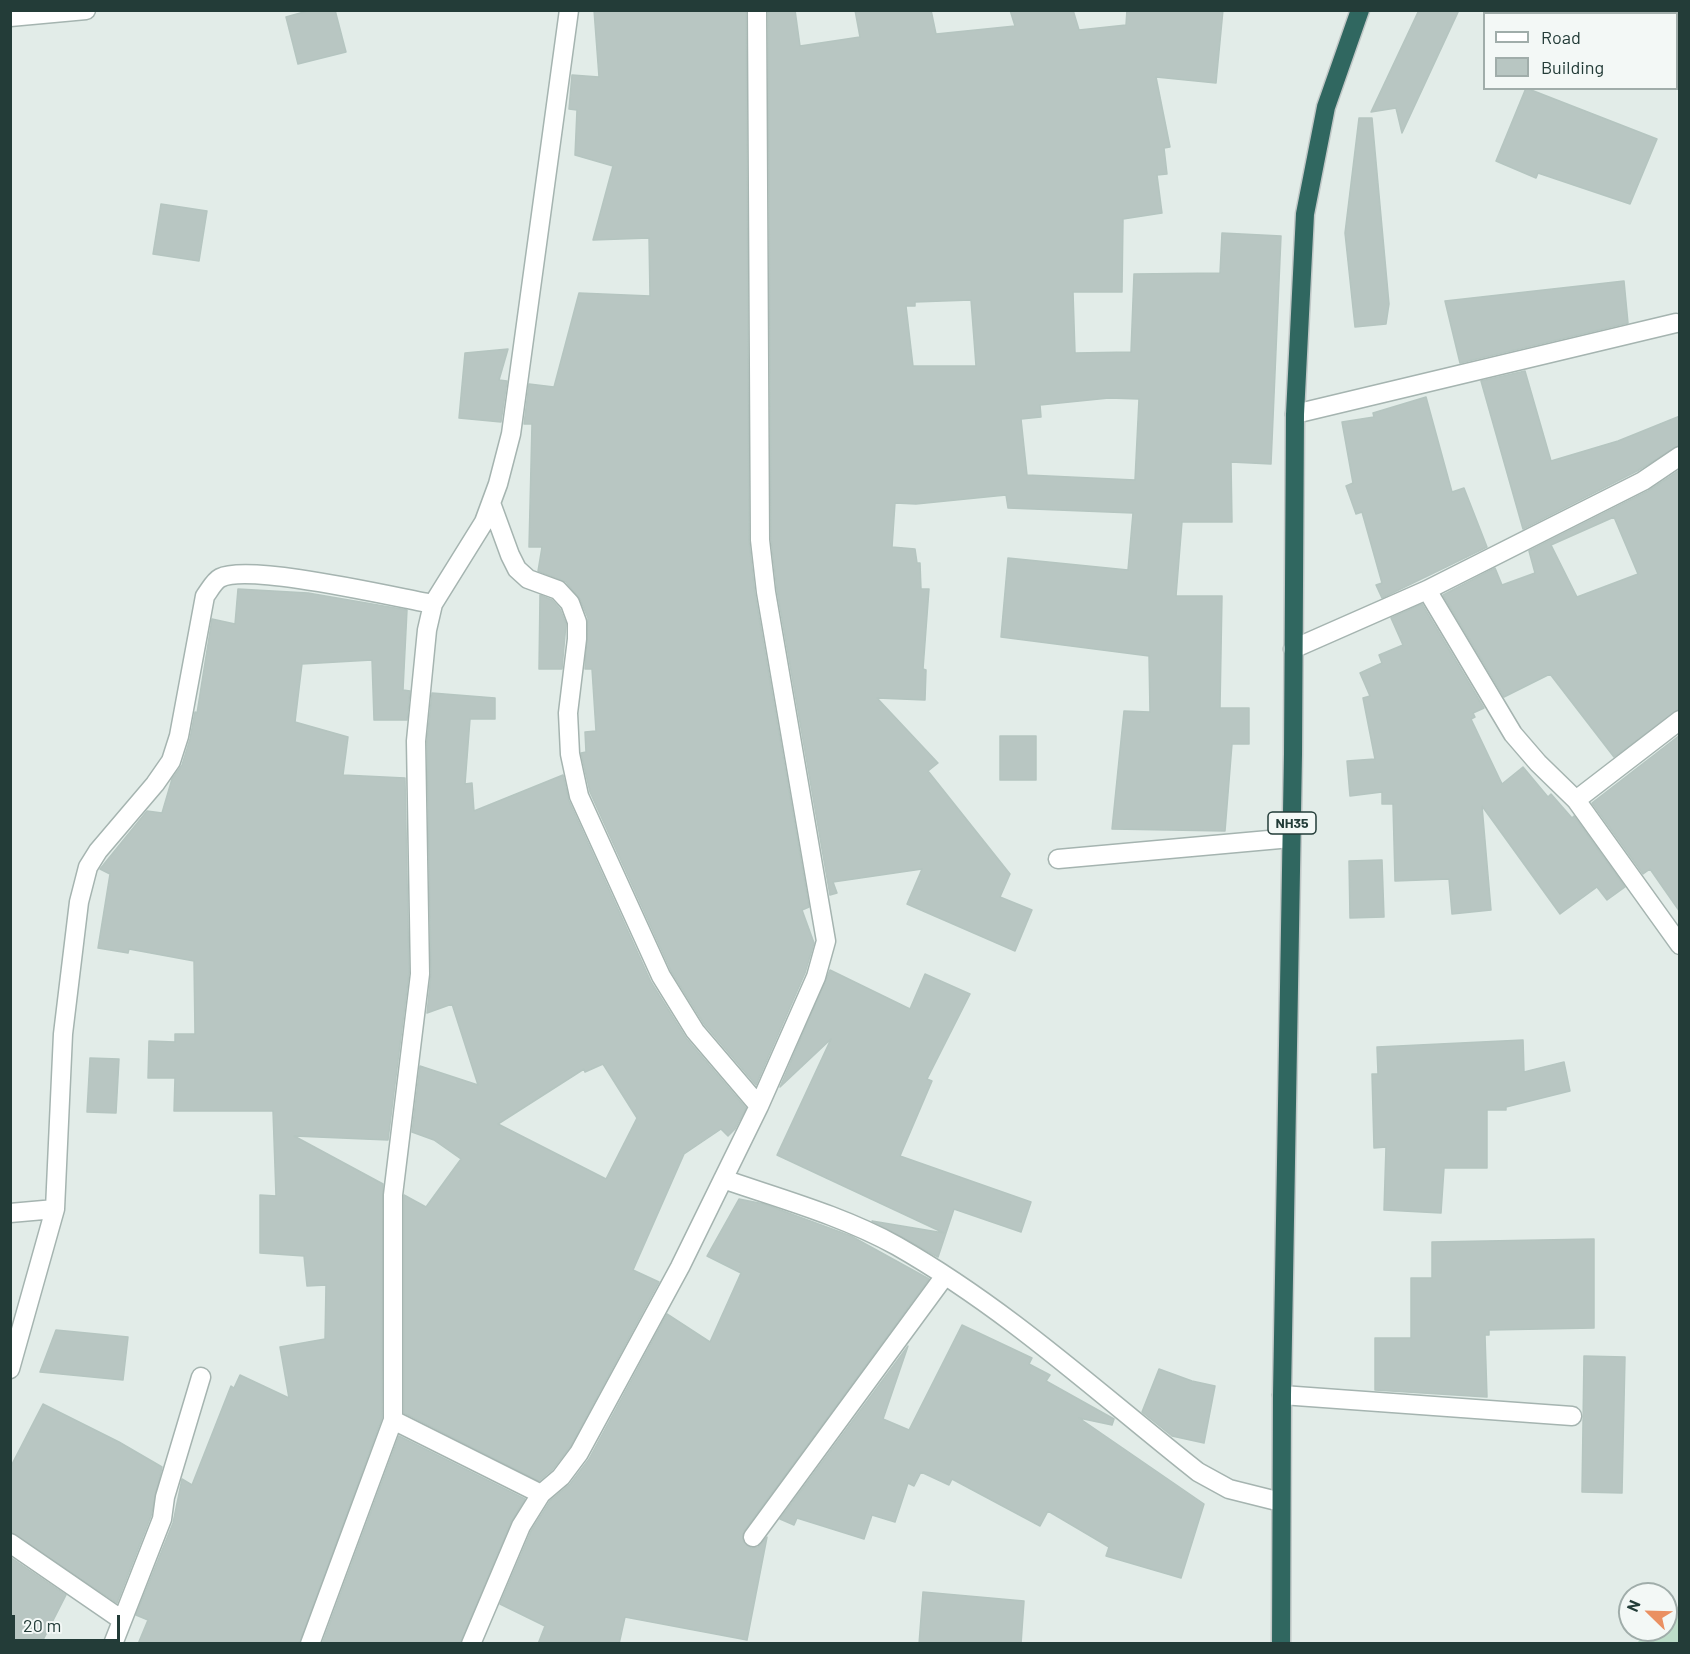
<!DOCTYPE html>
<html>
<head>
<meta charset="utf-8">
<style>
	body { margin:0 }
	#map { position:relative; width:1690px; height:1654px; overflow:hidden; background:#e2ece8; font-family:Barlow,sans-serif }
	canvas { display:block }
	.frame { position:absolute; inset:0; border:12px solid #233c38; pointer-events:none }
	.legend { position:absolute; left:1483px; top:12px; width:195px; height:78px; box-sizing:border-box; background:#f3f8f6; border:2px solid #a0adaa; margin:0; padding:8px 10px; list-style:none; font-size:18px; color:#233c38 }
	.legend li { display:flex; align-items:center; gap:12px; height:30px }
	.legend b { width:30px; border:2px solid #a0adaa }
	.north { position:absolute; left:1618px; top:1582px; width:60px; height:60px; box-sizing:border-box; background:#f3f8f6; border:2px solid #a0adaa; border-radius:50%; rotate:293deg; font-size:16px; font-weight:700; line-height:24px; text-align:center; color:#233c38 }
	.north::after { content:''; display:block; margin:auto; width:21px; height:27px; background:#ea9062; clip-path:polygon(50% 0,100% 100%,50% 72%,0 100%) }
	.scale { position:absolute; left:12px; top:1615px; width:108px; height:27px; box-sizing:border-box; border:3px solid #233c38; border-top:0; padding-left:8px; font-size:18px; line-height:21px; white-space:nowrap; color:#233c38; -webkit-text-stroke:4px #f3f8f6; paint-order:stroke }
</style>
</head>
<body>
<div id="map">
<canvas width="1690" height="1654"></canvas>
<div class="frame"></div>
<ul class="legend">
<li><b style="height:8px;background:#fff"></b>Road</li>
<li><b style="height:16px;background:#b8c6c2"></b>Building</li>
</ul>
<div class="north">N</div>
<div class="scale">20 m</div>
</div>
<script>
const context = document.querySelector('canvas').getContext('2d');
context.lineJoin = 'round';
function paint(path, color) { context.fillStyle = color; context.fill(path, 'evenodd'); }
function trace(path, color, width, dash) { context.strokeStyle = color; context.lineWidth = width; context.lineCap = dash ? 'butt' : 'round'; context.setLineDash(dash || []); context.stroke(path); }
function label(font, color, halo, rows, align = 'center') {
  context.font = font + ' Barlow,sans-serif'; context.lineWidth = 4.5; context.setLineDash([]); context.textBaseline = 'middle'; context.strokeStyle = halo; context.fillStyle = color; for (const [text, x, y, turn = 0] of rows) {
    context.save(); context.translate(x, y); context.rotate((+turn || 0) * Math.PI / 180); context.textAlign = isNaN(turn) ? turn : align; if (halo) context.strokeText(text, 0, 0); context.fillText(text, 0, 0); context.restore();
  }
}
const green = new Path2D(`
	M1672,1604L1679,1608V1643H1637L1649,1630H1666V1611Z`);
const building = new Path2D(`
	M311,10H335L346,52L298,64L286,17Z
	M594,10H746L749,541L755,594L809,907L802,910L814,943L805,973L756,1085L704,1024L671,971L590,792L581,753L586,752L585,732L596,731L592,669H585L588,618L580,599L566,582L538,571L542,547H529L532,424H524L529,384L554,387L579,293L650,296L649,238L593,240L613,166L575,155L577,110L569,109L572,75L599,77Z
	M768,10H795L800,46L860,37L855,10H931L936,34L1015,26L1010,10H1073L1079,30L1126,25L1127,10H1223L1216,83L1156,77L1170,147L1164,148L1167,174L1157,175L1162,213L1123,219L1122,292H1073L1075,353L1131,352L1134,274L1220,273L1222,233L1281,236L1271,464L1231,462L1232,522H1182L1176,596H1222L1220,708H1249V744H1232L1225,831L1112,829L1124,711L1150,712L1149,656L1001,637L1008,558L1128,570L1133,513L1008,508L1006,495L916,504L895,503L892,547L915,549L917,563H920L921,589H929L923,669L926,670L925,700L877,698L938,763L928,771L1010,874L1000,897L1032,910L1015,951L907,904L922,869L833,882L837,893L830,895L777,590L771,539ZM971,300L976,366H913L906,306H915V302ZM1109,398L1139,399L1135,480L1027,475L1021,419L1041,417L1040,405Z
	M1419,10H1459L1402,133L1396,108L1371,112Z
	M1526,88L1657,139L1630,204L1538,173L1536,178L1496,161Z
	M1359,118H1372L1389,304L1386,324L1355,327L1345,233Z
	M161,204L207,211L199,261L153,254Z
	M1624,281L1628,323L1460,363L1445,301Z
	M508,349L499,380L507,381L501,422L459,418L465,353Z
	M1525,371L1551,461L1618,441L1680,416V445L1637,471L1523,529L1481,381Z
	M1426,397L1452,492L1464,488L1487,547L1382,598L1376,585L1382,583L1362,512L1356,514L1346,486L1353,483L1342,422L1374,417L1373,413Z
	M1680,470V709L1614,757L1550,674L1504,697L1443,595L1495,568L1502,585L1535,573L1529,551L1648,491ZM1614,517L1638,574L1577,597L1551,545Z
	M238,589L308,593L407,610L403,690L410,691L407,720H374L372,660L302,664L295,722L348,737L343,775L405,778L409,973L388,1140L294,1136L383,1184L382,1418L299,1644H138L148,1620L136,1615L173,1523L182,1479L192,1485L231,1386L234,1388L240,1375L289,1398L280,1347L325,1339L326,1285L307,1286L304,1256L260,1253V1195L276,1196L273,1111H174L175,1078H148L149,1041L175,1042V1034H195L194,961L129,949L128,953L98,948L110,874L100,869L147,811L162,813L172,779L182,765L190,739L195,712L197,713L212,619L235,624Z
	M540,595L552,600L560,609L566,624L562,669H539Z
	M1422,604L1484,708L1473,713L1475,717L1471,719L1502,784L1523,767L1548,797L1551,794L1572,818L1574,816L1625,887L1607,900L1597,887L1560,914L1482,806L1491,910L1452,914L1449,879L1395,881L1393,804H1382V792L1350,796L1347,761L1375,759L1363,698L1370,696L1360,673L1382,663L1379,655L1403,645L1391,618Z
	M432,693L495,698V719H470L465,784L472,783L474,811L563,775L569,801L651,982L686,1038L746,1108L735,1129L728,1136L721,1129L684,1154L633,1270L659,1282L570,1447L553,1469L539,1481L404,1413V1195L426,1207L461,1159L434,1140L412,1132L420,1066L478,1085L452,1004L427,1013L431,974L427,741ZM603,1064L637,1118L606,1179L498,1124L584,1069L585,1072Z
	M1680,735V912L1650,869L1643,874L1592,803Z
	M1000,736H1036V780H1000Z
	M1382,860L1384,917L1350,918L1349,861Z
	M830,970L910,1009L925,974L970,994L927,1079L932,1081L900,1156L1031,1202L1021,1232L954,1209L938,1257L872,1221L944,1233L777,1155L831,1039L780,1087Z
	M1523,1040L1524,1072L1564,1062L1570,1091L1506,1107V1110H1487V1168H1444L1441,1213L1384,1210L1386,1147L1374,1148L1372,1074H1378L1377,1047Z
	M90,1058L119,1059L116,1113L87,1112Z
	M739,1199L764,1204L851,1236L929,1279L744,1531L743,1541L751,1548L758,1547L767,1537L747,1640L625,1617L619,1644H538L545,1626L500,1604L531,1531L550,1501L570,1484L589,1459L667,1314L710,1342L741,1273L707,1256Z
	M1594,1239V1328L1489,1330V1335H1485L1487,1397L1375,1390V1338H1411V1278H1432V1242Z
	M962,1325L1032,1358L1029,1364L1050,1375L1046,1381L1114,1419L1112,1425L1079,1418L1204,1504L1181,1578L1106,1556L1109,1547L1048,1511L1040,1526L952,1479L949,1485L921,1472L914,1486L908,1483L895,1522L872,1515L864,1539L797,1518L794,1525L780,1519L908,1346L883,1419L909,1430Z
	M56,1330L128,1337L123,1380L40,1372Z
	M1584,1356L1625,1357L1622,1493L1582,1492Z
	M1159,1369L1192,1381L1215,1386L1204,1443L1172,1436L1142,1412Z
	M43,1404L119,1442L162,1467L151,1516L117,1603L10,1532V1468Z
	M399,1436L525,1499L511,1522L460,1644H322Z
	M10,1557L66,1595L41,1644H10Z
	M923,1592L1024,1601L1021,1644H919Z`);
const minor = new Path2D(`
	M10,17L86,10
	M1295,414L1676,323
	M491,503L510,555L517,569L528,579L558,590L570,603L577,622V639L568,713L570,754L579,796L661,976L695,1031L759,1106
	M1427,590L1513,734L1538,763L1576,800L1680,945
	M1293,649L1427,590L1643,481L1680,456
	M1576,800L1680,720
	M1058,859L1291,838
	M723,1179C781,1199 843,1216 897,1246C1009,1310 1098,1393 1198,1472L1229,1489L1281,1502
	M10,1213L55,1209
	M10,1369L55,1209L63,1034L79,902L88,867L98,851L155,784L171,761L179,736L205,596C209,591 214,581 220,578C249,563 394,597 433,604
	M1282,1395L1572,1416
	M393,1420L541,1494
	M753,1537L944,1277
	M10,1543L122,1620
	M113,1644L162,1519L165,1497L201,1377
	M310,1644L393,1420V1195L420,974L416,741L427,630L433,604L484,522L498,484L511,434L569,10
	M471,1644L521,1526L541,1494L561,1477L579,1453L680,1267L759,1106L816,977L826,941L766,592L760,540L757,10`);
const highway = new Path2D(`
	M1281,1644L1282,1395L1293,754L1295,414L1305,214L1326,107L1360,10`);
const shields = [
	[1292,823,48]
];
const shieldNames = [
	["NH35",1292,823]
];
paint(green, '#bcdcc8');
paint(building, '#b8c6c2');
trace(building, '#b5c5c0', 1.5);
trace(minor, '#a5b4b0', 21);
trace(highway, '#c1c8c7', 21);
trace(minor, '#fff', 18);
trace(highway, '#306760', 18);
for (const [x, y, w] of shields) { const box = new Path2D(); box.roundRect(x - w / 2, y - 11, w, 22, 4.5); context.fillStyle = '#f3f8f6'; context.fill(box); trace(box, '#233c38', 1.5); }
label('bold 14px', '#233c38', null, shieldNames);
</script>
</body>
</html>
